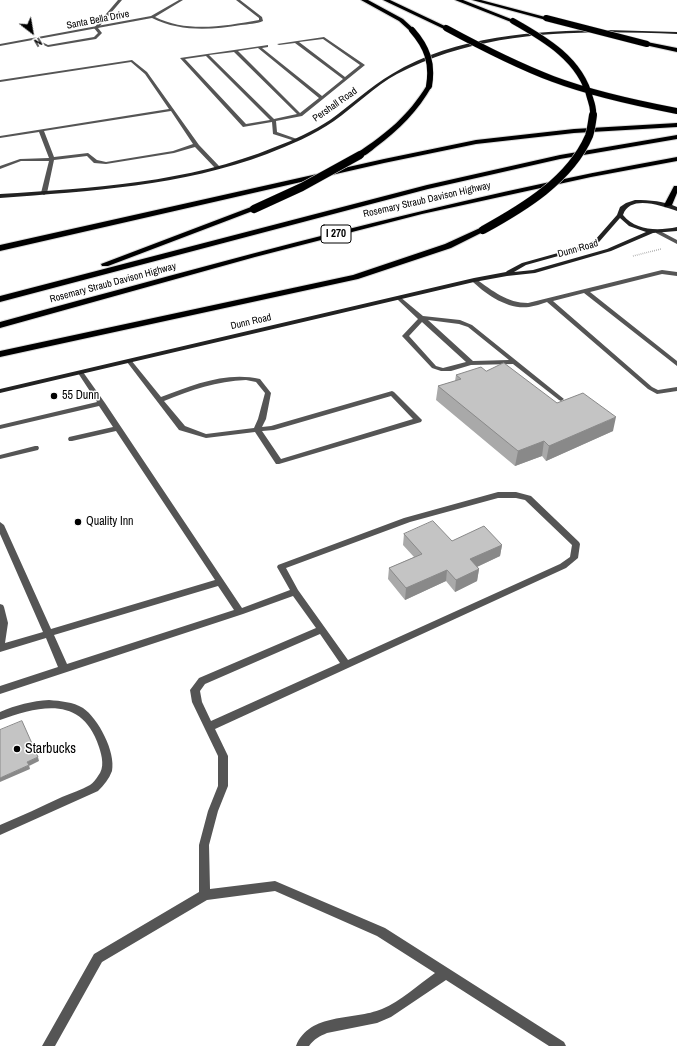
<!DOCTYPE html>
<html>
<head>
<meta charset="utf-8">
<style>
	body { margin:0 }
	#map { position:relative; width:677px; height:1046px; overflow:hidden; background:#fff; font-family:"Archivo Narrow",sans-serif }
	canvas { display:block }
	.north { position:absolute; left:12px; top:12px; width:40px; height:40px; -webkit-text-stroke:3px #fff; paint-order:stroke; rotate:149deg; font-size:11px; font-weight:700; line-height:16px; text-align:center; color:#000 }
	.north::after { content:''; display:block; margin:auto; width:14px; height:18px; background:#000; clip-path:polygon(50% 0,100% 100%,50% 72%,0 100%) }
</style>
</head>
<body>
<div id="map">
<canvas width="677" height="1046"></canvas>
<div class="north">N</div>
</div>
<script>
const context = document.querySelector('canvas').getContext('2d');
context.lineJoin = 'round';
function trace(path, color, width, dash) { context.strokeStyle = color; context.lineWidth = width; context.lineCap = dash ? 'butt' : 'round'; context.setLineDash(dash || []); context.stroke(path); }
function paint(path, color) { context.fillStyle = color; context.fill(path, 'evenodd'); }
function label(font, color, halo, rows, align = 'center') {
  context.font = font + ' "Archivo Narrow",sans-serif'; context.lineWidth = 3; context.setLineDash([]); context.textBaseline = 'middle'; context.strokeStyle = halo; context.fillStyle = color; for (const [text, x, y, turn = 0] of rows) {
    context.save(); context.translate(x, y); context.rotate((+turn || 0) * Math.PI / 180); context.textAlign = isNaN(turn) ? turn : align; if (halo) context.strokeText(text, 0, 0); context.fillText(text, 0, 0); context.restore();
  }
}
const path = new Path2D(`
	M633,256L661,249`);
const lane = new Path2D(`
	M118,0H122L98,28L102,33L96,39L48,47L33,40L36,39L48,45L94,37L98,33L94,28Z
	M324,37L365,65L302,116L276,121L277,132L297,139V141H295L273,134L272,122L243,127L180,58L268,45V47L262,48L322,96L343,79L295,43L279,45L277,44ZM323,39L360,65L345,77L299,42ZM258,48L319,98L300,113L238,51ZM234,52L297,114L274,119L209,55ZM206,56L270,120L246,124L185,59Z
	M132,60L147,72L199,145L220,167V169H216L195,147L174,153L106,164L94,163L87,156L54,160L47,193L44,195L41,193L49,161H21L0,169V166L20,159L49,158L39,132L0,138V136L169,109L145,74L131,62L0,82V80ZM171,111L193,144L173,151L106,162L97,160L88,153L54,157L44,131Z
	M662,270L677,272V276L662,274L590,292L677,361V366L584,293L553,301L652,387L658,390L677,387V391L657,394L648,389L547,302C541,304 535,306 529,307C508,310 485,294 471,280L476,279C493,291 507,303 528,303Z
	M399,296L423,316L460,320L472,325L564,399L561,401L559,400L513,364L471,365L451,371H441L432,368L402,336L418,319L397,299L396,298ZM428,320L459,324L468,327L509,360L473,361ZM422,322L466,362L443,368L436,366L409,336Z
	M129,359L131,360L161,397C192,385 227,371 260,379L271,393L266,419L262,427L271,426L392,391L394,392L422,420L421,422L279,464H276L255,432L206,438L179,430L127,362L126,361ZM246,380L256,382L265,393L258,419L254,428L206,434L185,426L164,401C191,390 217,381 246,380ZM391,396L413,419L281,459L262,431L274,430Z
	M81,371L83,372L105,403L242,608L290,590L277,567L278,565L404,518L498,492H516L531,496L579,542L580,544L578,558L566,568L215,729L228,756V786L218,811L209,845L210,889L275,881L385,928L564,1042L566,1046H549L446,980L391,1017L377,1023L327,1033C320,1036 314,1039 309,1046H296C310,1012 353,1021 382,1009C401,1001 418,985 435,973L377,936L275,891L207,900L102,962L55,1046H42L94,954L199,892V845L208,811L218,786V756L192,702L190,690L199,678L316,628L293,596L243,614L0,694V686L58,667L46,638L0,652V604L3,605L4,607L8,623L5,643L43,632L0,534V522L4,525L51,629L215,580L116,431L72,441H69L68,439L69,437L113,427L99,406L0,429V425L97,402L78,373ZM498,498H516L525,500L572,545L570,557L560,564L348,660L298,590L286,568L410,522ZM218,586L234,610L67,664L54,635ZM320,634L340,663L211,721L202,702L200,691L205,684Z
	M35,446H38L39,448L38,450L0,459V455Z
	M49,700C61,701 73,702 83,708C98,718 116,752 112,771C109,779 104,785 98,791L0,835V825C21,816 41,807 62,797C71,793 81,790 90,785C93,783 96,779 98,776C105,768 102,756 99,747C82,695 40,706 0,720V712C16,705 32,701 49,700Z`);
const street = new Path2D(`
	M179,0H183L155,17C187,33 225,26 259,20V18L236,0H240L262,17L263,21C257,24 248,24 241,25C211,30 180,32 152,18L0,46V44L151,16Z
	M656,231H660L677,240V244L656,233Z`);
const secondary = new Path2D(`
	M607,30L677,32V34C583,30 483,29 397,74C375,86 355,106 334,121C314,135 290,145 267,154C182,186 90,191 0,198V194C93,188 188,183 275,147C294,140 313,131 330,120C351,105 370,87 392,74C456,35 535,31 607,30Z
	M635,200C650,200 664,201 677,207V211C662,206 630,194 623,215C636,231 658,231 677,227V231L653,233L611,251L535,273L507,276L474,282L0,393V389L474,278L506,272L507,271L522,263L583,246L595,240L617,215L620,207L626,203ZM620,218L629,226L646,232L607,249L533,270L514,272L526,265L587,248L599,242Z`);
const highway = new Path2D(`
	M361,0H368L403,19L415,30L410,31L399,21Z
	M383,0H390L449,28L444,29Z
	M455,0H463L516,21L511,22Z
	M472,0H481L549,18L546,20Z
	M647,42L677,48V52L645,45Z
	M427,85L432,86C418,111 399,130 376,147C371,151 364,158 357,157V153C387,133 408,116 427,85Z
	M677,123V127L574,133L476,144L384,163L0,251V245L384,159L476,140L574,129Z
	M677,135V139L560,159L428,189L0,302V296L427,185L560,155Z
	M677,157V161L591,177L422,214L255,257L0,328V322C224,261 448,198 677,157Z
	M674,186H677V193L672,205L665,207L664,205Z
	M251,207L258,209L108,266H102L101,264Z
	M480,228L487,230L451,248L358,279L0,357V351L353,275L445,244Z`);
const highwayBridgeFar1 = new Path2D(`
	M546,18L647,44
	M513,21C545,39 581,60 590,98C592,104 594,109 593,116
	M446,28C481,47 516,65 553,79C593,94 635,103 677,111
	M412,30C427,47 433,63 429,86`);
const highwayBridge = new Path2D(`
	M254,209L302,187L360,155
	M483,230C523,208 570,180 589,136C591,130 592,122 593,115`);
const wall = new Path2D(`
	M486,371L557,403L613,431L546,461L542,456L515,466L436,400L438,386L455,381L456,375Z
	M404,534L452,541L502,545L500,556L477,567L479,569L477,581L455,592L446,581L405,600L388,579L389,568L414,557L403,545Z`);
const shadedWall = new Path2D(`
	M616,417L613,431L546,461L549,446Z
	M544,441L542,456L515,466L518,451Z
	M502,545L500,556L468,571L470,559Z
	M479,569L477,581L455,592L456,580Z
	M447,570L446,581L405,600L406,588Z
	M38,757L39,761L29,766L27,762Z
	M29,765L30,769L0,782V778Z`);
const building = new Path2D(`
	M504,363L557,403L583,393L616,417L549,446L544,441L518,451L438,386L461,379L456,375L481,367L486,371Z
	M433,521L452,541L484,526L502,545L470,559L479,569L456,580L447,570L406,588L389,568L422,554L404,534Z
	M22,721L38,757L27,762L29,765L0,778V730Z`);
const markers = [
	[54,396,4,"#000"],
	[78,522,4,"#000"],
	[17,749,4,"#000"]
];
const farStreetnames = [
	["Santa Bella Drive",98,20,-11],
	["Pershall Road",335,105,-35],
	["Rosemary Straub Davison Highway",427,200,-13],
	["Dunn Road",578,249,-16],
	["Rosemary Straub Davison Highway",113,283,-15],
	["Dunn Road",251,322,-13]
];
const shields = [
	[336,234,30]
];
const shieldNames = [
	["I 270",336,234]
];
const poiNames = [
	["55 Dunn",62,396],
	["Quality Inn",86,522]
];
const nearPoinames = [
	["Starbucks",25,749]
];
trace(highway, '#dbdbdb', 2);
trace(path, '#777', 1.5, [0.5, 1.5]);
paint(lane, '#555');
paint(street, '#555');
paint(secondary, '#222');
paint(highway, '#000');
trace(highwayBridgeFar1, '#dbdbdb', 7, []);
trace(highwayBridge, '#dbdbdb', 9, []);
trace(highwayBridgeFar1, '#000', 6);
trace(highwayBridge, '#000', 8);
paint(wall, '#a9a9a9');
paint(shadedWall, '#898989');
paint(building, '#c4c4c4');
trace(building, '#898989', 1);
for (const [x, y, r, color] of markers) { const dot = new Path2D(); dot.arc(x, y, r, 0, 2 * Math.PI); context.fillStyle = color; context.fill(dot); trace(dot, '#fff', 1.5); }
label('10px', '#000', '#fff', farStreetnames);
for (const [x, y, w] of shields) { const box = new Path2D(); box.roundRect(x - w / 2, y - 9, w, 18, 3); context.fillStyle = '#fff'; context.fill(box); trace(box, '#000', 1); }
label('bold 11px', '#000', null, shieldNames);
label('12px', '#000', '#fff', poiNames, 'left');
label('14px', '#000', '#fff', nearPoinames, 'left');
</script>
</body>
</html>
